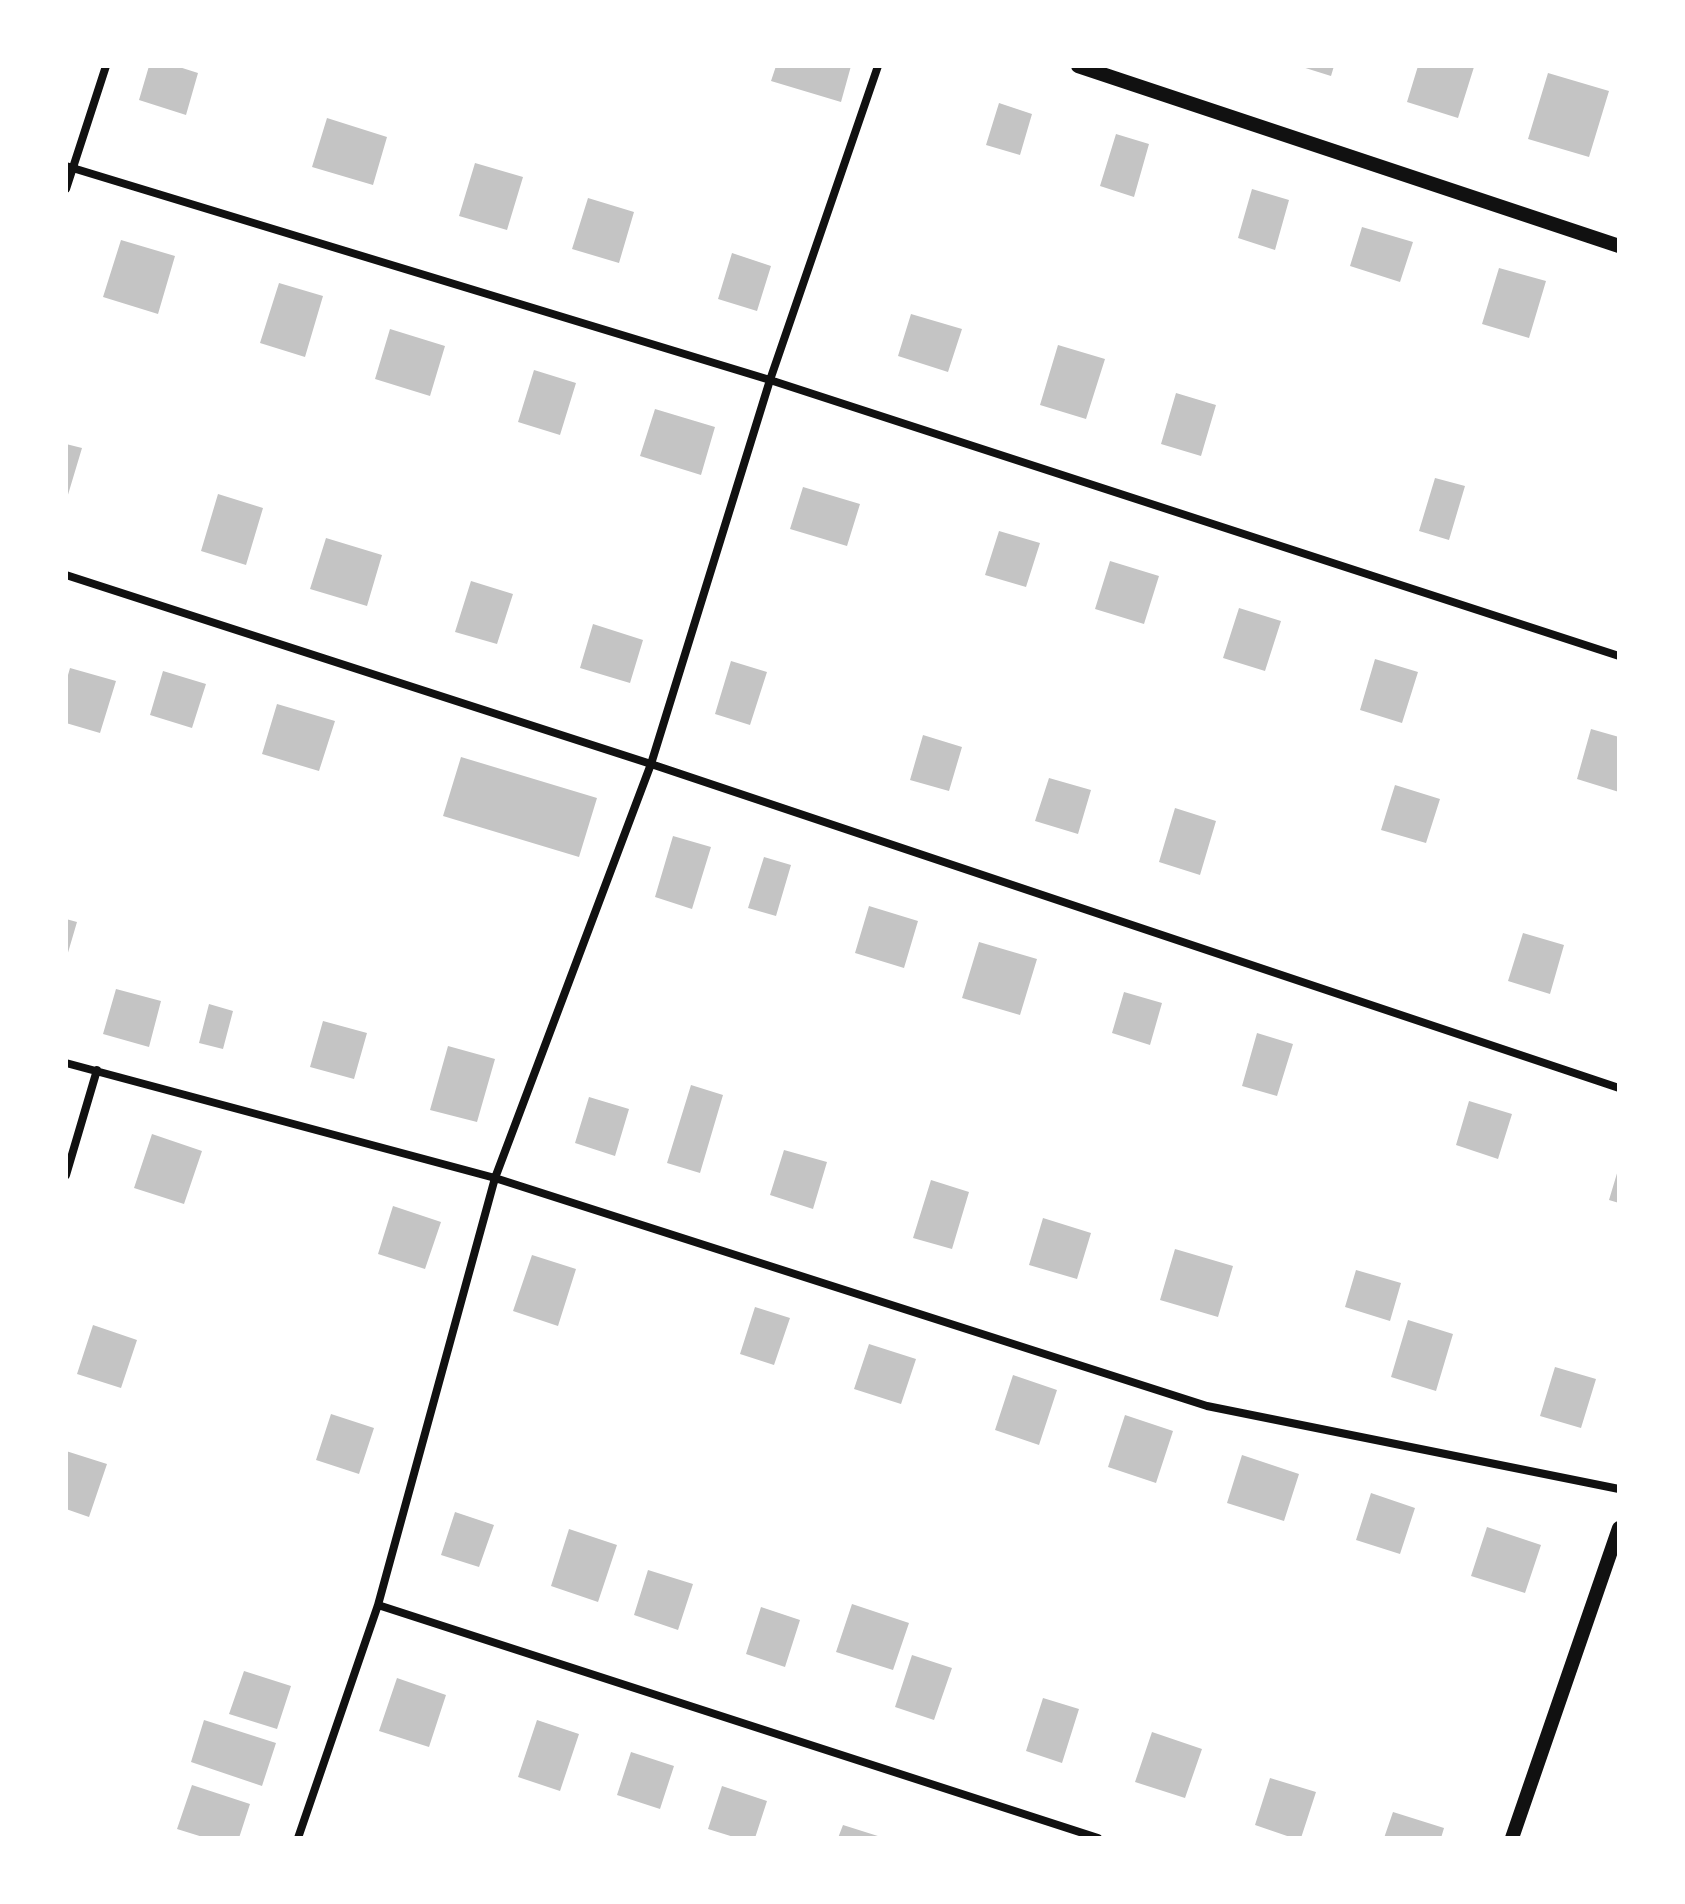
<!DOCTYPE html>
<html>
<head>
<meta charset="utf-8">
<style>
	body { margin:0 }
	#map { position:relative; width:1685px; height:1904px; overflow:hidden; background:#fff; font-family:Lato,sans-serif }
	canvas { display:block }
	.frame { position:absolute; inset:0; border:68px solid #fff; pointer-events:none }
</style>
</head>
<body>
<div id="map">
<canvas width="1685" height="1904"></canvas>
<div class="frame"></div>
</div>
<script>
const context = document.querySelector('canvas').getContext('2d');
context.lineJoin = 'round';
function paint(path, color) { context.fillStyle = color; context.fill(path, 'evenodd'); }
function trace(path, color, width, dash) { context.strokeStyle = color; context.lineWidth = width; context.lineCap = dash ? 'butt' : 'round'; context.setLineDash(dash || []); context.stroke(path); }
const building = new Path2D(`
	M149,66H176L198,73L186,115L139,100Z
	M776,66H851L841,102L771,81Z
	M1299,66H1334L1331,76Z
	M1418,66L1474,67L1458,118L1407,102Z
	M1548,73L1609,91L1589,157L1528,139Z
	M999,103L1032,114L1020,155L986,145Z
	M327,118L387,137L373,185L312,167Z
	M1116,134L1149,144L1134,197L1100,186Z
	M475,163L523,177L507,230L459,216Z
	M1252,189L1289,200L1275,250L1238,238Z
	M588,198L634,212L619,263L572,249Z
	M1362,227L1413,242L1400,282L1350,266Z
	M121,240L175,256L158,314L103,297Z
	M732,253L771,266L757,311L718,299Z
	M1499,268L1546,281L1529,338L1482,324Z
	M279,283L323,296L305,357L260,343Z
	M911,314L962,329L948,372L898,356Z
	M390,329L445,346L430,396L375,379Z
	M1058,345L1105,359L1086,419L1040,405Z
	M534,370L576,383L560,435L518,422Z
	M1176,393L1216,405L1201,456L1161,444Z
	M655,409L715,427L701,475L640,456Z
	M66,444L82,448L67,498H66Z
	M1435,478L1465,486L1449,540L1419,531Z
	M803,487L860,504L847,546L790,529Z
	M218,494L263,508L246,565L201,551Z
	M999,531L1040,543L1026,587L985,575Z
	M326,538L382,555L367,606L310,589Z
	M1110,561L1159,576L1144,624L1095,609Z
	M471,581L513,594L497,644L455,632Z
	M1239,608L1281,621L1265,671L1223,658Z
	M593,624L643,640L630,683L580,668Z
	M1375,659L1418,672L1402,723L1360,710Z
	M731,661L767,672L750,725L715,714Z
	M70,668L116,681L100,733L66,723V682Z
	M163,671L206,684L192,728L150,715Z
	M277,704L335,721L319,771L262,754Z
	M1591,729L1619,737V792L1577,779Z
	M923,735L962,747L949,791L910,780Z
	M461,757L597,798L579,857L443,816Z
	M1049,778L1091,790L1078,834L1035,821Z
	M1395,785L1440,799L1426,843L1381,830Z
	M1175,808L1216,821L1200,875L1159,862Z
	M673,836L711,847L692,909L655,897Z
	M764,857L791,865L776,916L748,908Z
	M869,906L918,921L904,968L855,953Z
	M66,919L77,922L67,956H66Z
	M1523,933L1564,945L1550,994L1508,981Z
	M979,942L1037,959L1020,1015L962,998Z
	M116,989L161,1001L149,1047L103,1034Z
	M1124,992L1162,1003L1150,1045L1112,1033Z
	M209,1004L233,1011L223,1049L199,1043Z
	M323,1021L367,1033L354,1079L310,1067Z
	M1257,1033L1293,1044L1277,1096L1242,1086Z
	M448,1046L495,1059L477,1122L430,1110Z
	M691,1085L723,1095L700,1173L667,1163Z
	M589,1097L629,1109L615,1156L575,1143Z
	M1469,1101L1512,1114L1498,1159L1456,1145Z
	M152,1134L202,1151L184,1204L134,1188Z
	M784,1150L827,1162L813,1209L770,1195Z
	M1618,1170H1619V1203L1609,1200Z
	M931,1180L969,1192L952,1249L913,1238Z
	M393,1206L441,1222L425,1269L378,1254Z
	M1043,1218L1091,1233L1077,1279L1029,1265Z
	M1175,1249L1233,1266L1218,1317L1160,1300Z
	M532,1255L576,1269L558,1326L513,1311Z
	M1356,1270L1401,1283L1390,1321L1345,1307Z
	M755,1307L790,1318L774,1365L740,1354Z
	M1408,1320L1453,1334L1436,1391L1391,1377Z
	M93,1325L137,1340L121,1388L77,1374Z
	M869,1344L916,1359L901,1404L854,1389Z
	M1555,1367L1596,1379L1581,1428L1540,1416Z
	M1013,1375L1057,1390L1039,1445L995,1430Z
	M331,1414L374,1428L359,1474L316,1460Z
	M1125,1415L1173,1431L1156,1483L1108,1467Z
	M66,1451L107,1464L89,1517L66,1509Z
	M1242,1455L1299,1474L1284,1521L1227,1503Z
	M1371,1493L1415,1508L1400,1554L1356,1540Z
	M455,1512L494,1525L479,1567L441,1555Z
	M1487,1527L1541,1545L1525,1593L1471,1576Z
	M569,1529L617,1545L598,1602L551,1586Z
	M648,1570L693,1584L678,1630L634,1615Z
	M852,1604L909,1623L893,1670L836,1652Z
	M761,1607L800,1620L785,1667L746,1654Z
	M912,1655L952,1668L934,1720L895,1707Z
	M244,1671L291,1686L277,1729L229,1714Z
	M397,1678L446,1695L429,1747L379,1731Z
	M1043,1698L1079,1709L1062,1763L1026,1751Z
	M204,1720L276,1743L262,1786L191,1762Z
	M537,1720L579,1734L560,1791L518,1777Z
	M1152,1732L1202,1749L1185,1798L1135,1782Z
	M631,1752L674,1766L660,1809L617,1795Z
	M1270,1778L1316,1792L1301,1838H1293L1255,1825Z
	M192,1785L250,1804L239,1838H206L177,1829Z
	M722,1786L767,1801L755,1838H737L708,1829Z
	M1393,1812L1444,1828L1441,1838H1384Z
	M843,1825L881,1837V1838H838Z`);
const minor = new Path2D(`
	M66,166L770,380L1619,656
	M66,189L106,66
	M66,575L651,764L1619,1088
	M66,1063L495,1178L1207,1406L1619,1489
	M66,1175L97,1070
	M378,1605L1098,1838
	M298,1838L378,1605L495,1178L651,764L770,380L878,66`);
const tertiary = new Path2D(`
	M1078,66L1619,246
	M1512,1838L1619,1528`);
paint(building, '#c4c4c4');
trace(minor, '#111', 8);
trace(tertiary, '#111', 14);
</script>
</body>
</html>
